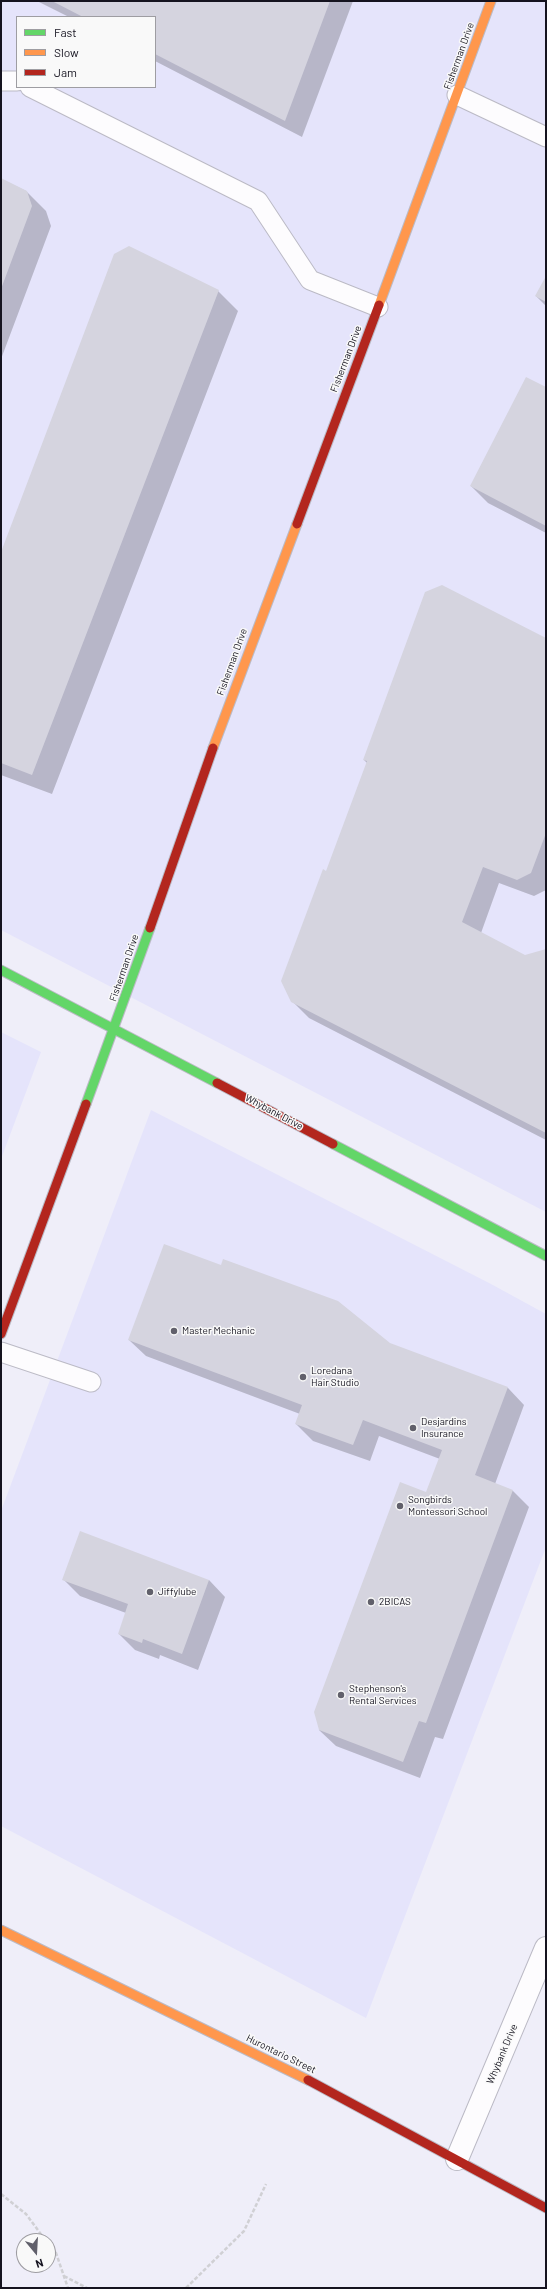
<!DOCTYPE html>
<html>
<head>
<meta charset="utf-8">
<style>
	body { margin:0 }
	#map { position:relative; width:547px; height:2289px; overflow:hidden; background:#efeef9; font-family:Barlow,sans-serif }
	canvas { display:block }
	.frame { position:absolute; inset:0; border:2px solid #15131f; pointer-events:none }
	.legend { position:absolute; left:16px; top:16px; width:140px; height:72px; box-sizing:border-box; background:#f9f9f9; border:1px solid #9e9da2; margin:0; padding:5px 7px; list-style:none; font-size:12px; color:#15131f }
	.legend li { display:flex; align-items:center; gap:8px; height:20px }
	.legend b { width:20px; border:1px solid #9e9da2 }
	.north { position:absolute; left:16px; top:2233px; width:40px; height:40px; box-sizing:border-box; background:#f9f9f9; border:1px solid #9e9da2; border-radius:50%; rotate:162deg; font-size:11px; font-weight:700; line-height:16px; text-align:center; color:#15131f }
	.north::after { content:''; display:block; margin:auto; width:14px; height:18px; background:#61606b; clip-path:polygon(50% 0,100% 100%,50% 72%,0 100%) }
</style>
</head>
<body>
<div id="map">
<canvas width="547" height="2289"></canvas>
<div class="frame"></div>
<ul class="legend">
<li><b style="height:5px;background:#63d668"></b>Fast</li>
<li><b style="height:5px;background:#ff974d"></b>Slow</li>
<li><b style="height:5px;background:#b3261e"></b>Jam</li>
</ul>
<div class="north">N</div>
</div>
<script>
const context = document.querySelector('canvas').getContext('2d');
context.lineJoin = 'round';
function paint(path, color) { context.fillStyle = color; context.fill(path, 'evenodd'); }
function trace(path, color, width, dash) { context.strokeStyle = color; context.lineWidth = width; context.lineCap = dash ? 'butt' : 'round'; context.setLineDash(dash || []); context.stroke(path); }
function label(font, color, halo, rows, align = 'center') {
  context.font = font + ' Barlow,sans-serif'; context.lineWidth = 3; context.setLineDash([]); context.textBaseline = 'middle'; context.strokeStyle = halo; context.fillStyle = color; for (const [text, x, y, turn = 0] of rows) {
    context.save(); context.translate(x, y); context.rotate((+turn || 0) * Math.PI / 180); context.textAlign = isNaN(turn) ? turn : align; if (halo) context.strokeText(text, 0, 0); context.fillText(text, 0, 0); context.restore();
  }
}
const built = new Path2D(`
	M1,1H546V1212L1,930ZM17,17H155V87H17Z
	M1,1032L41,1052L1,1159Z
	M151,1110L491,1284L546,1314V1547L366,2018L1,1826V1511Z`);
const shadow = new Path2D(`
	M37,1H353L302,137L155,61V17H69Z
	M1,179L26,191L46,211L51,226L1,359Z
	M546,278V306L536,296Z
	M218,291L238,311L52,794L1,775V555Z
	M546,388V533L488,503L471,486Z
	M546,639V890L534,896L499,883L481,933L525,956L546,950V1140L309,1018L292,1001L327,872L368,764L364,760Z
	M129,1340L389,1344L508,1388L524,1405L495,1484L513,1491L529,1507L443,1739L435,1737L420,1778L336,1746L319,1730L427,1493L440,1459L379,1436L370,1461L313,1441L296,1424L300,1414L146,1356Z
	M63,1579L209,1580L225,1597L198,1670L160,1655L159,1659L135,1650L119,1634L126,1613L80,1596Z`);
const building = new Path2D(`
	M52,1H330L285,121L155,54V17H83Z
	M1,178L27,191L32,206L1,289Z
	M129,246L219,290L32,775L1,763V552L114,254Z
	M546,276V302L535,296Z
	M526,377L546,387V526L470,486Z
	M442,585L546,638V833L531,873L517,880L483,867L462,922L525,955L546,949V1133L291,1002L281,981L323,869L326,871L367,761L363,760L425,592Z
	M164,1244L221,1265L223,1259L338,1301L390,1343L508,1387L475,1475L513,1490L426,1723L419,1721L403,1762L319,1730L314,1712L400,1482L426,1492L442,1450L363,1420L353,1445L295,1424L302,1405L128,1340Z
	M80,1531L209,1580L182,1654L143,1639L142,1643L118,1634L128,1604L62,1580Z`);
const path = new Path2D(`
	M1,2194L26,2214L46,2241
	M48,2243L56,2253L68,2288
	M64,2276L87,2288
	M186,2288L244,2231L266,2184`);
const lane = new Path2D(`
	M1,81H17
	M30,87L258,201L310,280L378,307
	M457,95L546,137
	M1,1352L91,1382`);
const street = new Path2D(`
	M457,2159L546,1948`);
const fast = new Path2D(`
	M1,970L217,1083
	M86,1104L150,928
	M333,1144L546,1256`);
const slow = new Path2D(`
	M379,305L491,1
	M213,748L297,524
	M1,1930L308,2080`);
const jam = new Path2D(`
	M297,524L379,305
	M150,928L213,748
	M217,1083L333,1144
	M1,1334L86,1104
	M308,2080L546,2208`);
const markers = [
	[174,1331,4,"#61606b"],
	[303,1377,4,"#61606b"],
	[413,1428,4,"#61606b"],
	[400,1506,4,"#61606b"],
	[150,1592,4,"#61606b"],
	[371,1602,4,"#61606b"],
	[341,1695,4,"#61606b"]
];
const streetNames = [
	["Fisherman Drive",459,56,-70],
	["Fisherman Drive",346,359,-69],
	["Fisherman Drive",232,662,-70],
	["Fisherman Drive",124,968,-71],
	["Whybank Drive",274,1112,28],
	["Hurontario Street",281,2054,26],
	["Whybank Drive",502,2054,-67]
];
const poiNames = [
	["Master Mechanic",182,1331],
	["Loredana",311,1371],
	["Hair Studio",311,1383],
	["Desjardins",421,1422],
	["Insurance",421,1434],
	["Songbirds",408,1500],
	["Montessori School",408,1512],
	["Jiffylube",158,1592],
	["2BICAS",379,1602],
	["Stephenson's",349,1689],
	["Rental Services",349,1701]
];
paint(built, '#e5e4fb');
paint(shadow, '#0003');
paint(building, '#d5d4df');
trace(lane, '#bbbac5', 21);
trace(street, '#bbbac5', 24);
trace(fast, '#bbbac5', 11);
trace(slow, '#bbbac5', 11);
trace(jam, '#bbbac5', 11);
trace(path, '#d0d0d4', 2.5, [4, 2]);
trace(lane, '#fdfcfe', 19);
trace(street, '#fdfcfe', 22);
trace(fast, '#63d668', 9);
trace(slow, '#ff974d', 9);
trace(jam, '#b3261e', 9);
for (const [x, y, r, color] of markers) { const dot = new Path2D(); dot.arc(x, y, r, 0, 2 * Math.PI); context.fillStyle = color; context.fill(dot); trace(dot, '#f9f9f9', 1.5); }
label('10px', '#15131f', '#f9f9f9', streetNames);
label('10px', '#15131f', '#f9f9f9', poiNames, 'left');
</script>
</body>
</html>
